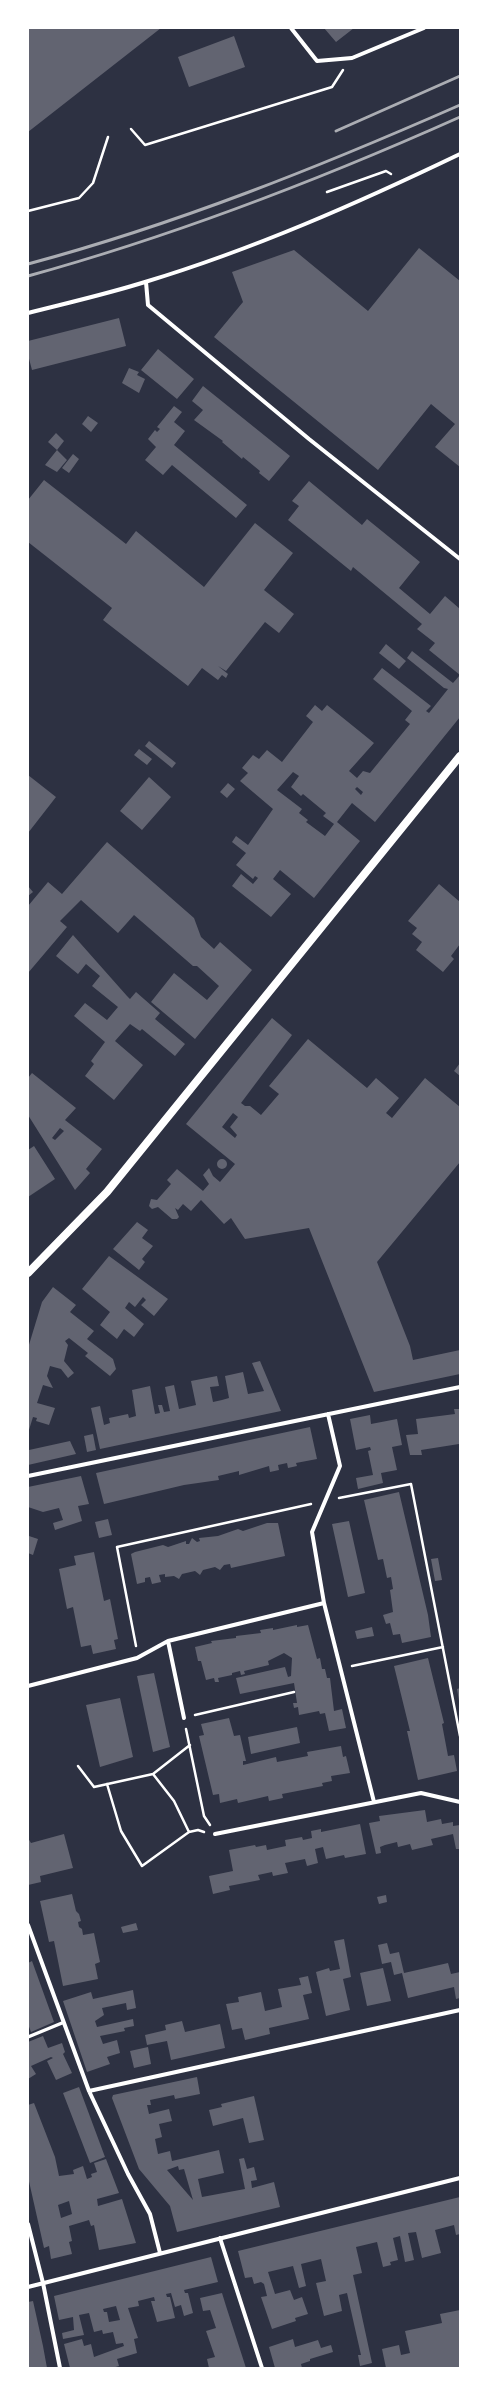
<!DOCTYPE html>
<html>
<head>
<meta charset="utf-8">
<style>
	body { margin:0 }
	#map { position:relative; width:488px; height:2396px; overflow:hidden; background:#2d3142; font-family:"Titillium Web",sans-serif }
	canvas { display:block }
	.frame { position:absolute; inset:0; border:29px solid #fff; pointer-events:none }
</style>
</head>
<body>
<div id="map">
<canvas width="488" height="2396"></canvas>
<div class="frame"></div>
</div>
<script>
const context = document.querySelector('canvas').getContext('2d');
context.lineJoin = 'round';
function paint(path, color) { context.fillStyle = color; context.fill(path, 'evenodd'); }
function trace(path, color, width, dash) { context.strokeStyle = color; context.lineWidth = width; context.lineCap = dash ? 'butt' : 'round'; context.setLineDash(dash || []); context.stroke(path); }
const building = new Path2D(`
	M28,28H161L28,132Z
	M324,28H354L336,42Z
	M234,36L245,67L189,87L178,57Z
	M419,248L460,281V467L435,447L455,424L431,404L378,470L214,337L243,302L232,272L294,250L368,311Z
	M119,318L126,346L32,370L28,355V341Z
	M158,349L194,379L177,399L141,370Z
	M129,368L139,372L137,375L145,379L139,393L122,383Z
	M203,386L290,456L269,481L259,473L260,471L243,457L242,459L222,442L223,441L194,420L203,410L192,401Z
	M174,406L182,412L174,422L185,431L174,445L247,505L236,518L172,465L163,475L145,460L156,447L148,439L155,430L157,432L160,429L157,427Z
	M88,416L98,423L91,432L82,424Z
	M56,433L64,441L57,450L67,460L57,472L45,465L57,450L48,442Z
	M73,454L79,459L69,473L62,468Z
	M44,480L126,544L136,531L204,587L255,523L293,553L264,590L294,614L279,633L265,622L226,671L218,666L228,674L226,678L222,675L218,680L202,668L188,686L103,620L112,608L28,542V500Z
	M309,481L362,525L367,519L420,562L399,588L430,614L445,596L460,609V675L429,650L435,643L417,629L422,624L353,567L351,571L288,520L299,506L292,501Z
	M386,644L406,661L399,669L379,653Z
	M412,651L453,683L460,675V717L375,822L352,803L337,822L360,841L314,898L280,870L273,879L291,894L271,917L232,886L241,874L253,884L258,878L255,876L253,879L236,865L246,853L232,842L236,836L248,845L273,809L240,781L248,773L242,768L253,755L259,759L267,750L282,762L313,722L306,716L315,705L322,711L327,705L374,743L349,771L357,778L363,771L370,773L410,724L405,720L412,711L373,679L382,668L431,706L426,711L429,713L448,689L444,688L407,658ZM293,772L299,776L291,787L301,796L303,794L326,813L323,816L334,824L325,836L306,822L308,820L299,813L302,809L277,790ZM357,787L363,792L361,795L355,789Z
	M149,741L176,763L172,768L145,746Z
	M139,749L152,759L147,765L134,755Z
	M28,775L56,797L28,833Z
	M149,777L171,797L142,830L120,811Z
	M228,783L235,789L227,798L220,792Z
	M107,842L194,918L201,937L214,949L220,942L252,970L195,1039L151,1002L174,973L207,1000L219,986L197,966H193L134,915L118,933L81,900L60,921L67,927L28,973V906L48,882L62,894Z
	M439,884L460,902V944L451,956L454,959L443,972L416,950L422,942L412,934L417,928L408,921Z
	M28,886L33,892L28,896Z
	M73,935L127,996L130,999L136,992L160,1013L155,1019L185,1044L175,1056L142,1029L140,1031L130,1024L115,1041L143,1065L114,1100L85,1076L94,1064L91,1061L105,1042L74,1016L85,1003L107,1020L118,1007L92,986L100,976L86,964L78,974L56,956Z
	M272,1018L292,1035L241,1103L245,1106H250L261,1115L279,1094L269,1086L308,1039L367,1088L376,1078L399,1098L386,1113L392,1118L425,1078L460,1107V1162L377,1262L410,1346L413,1360L460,1350V1374L374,1392L309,1228L245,1239L231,1218L224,1224L201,1200L191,1211L183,1204L178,1210L175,1208L179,1217L177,1219H172L158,1207L152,1209L149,1206L151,1199L157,1200L171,1184L167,1180L177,1169L203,1191L209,1184L203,1175L209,1168L213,1176L220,1182L235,1164L186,1124ZM233,1113L238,1117L230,1127L237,1135L235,1138L222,1127Z
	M460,1063V1076L454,1071Z
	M32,1073L76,1108L65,1120L102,1149L86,1169L90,1173L75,1190L28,1115V1078ZM60,1128L64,1131L55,1140L52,1138Z
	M34,1146L55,1179L28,1197V1150Z
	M217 1164a5 5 0 1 1 10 0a5 5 0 1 1-10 0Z
	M137,1222L148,1230L142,1238L153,1246L142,1259L145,1262L139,1270L113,1249Z
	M109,1256L168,1299L154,1316L141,1305L146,1300L143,1297L135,1307L129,1302L125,1308L144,1324L134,1337L124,1329L117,1339L100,1325L110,1312L82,1289Z
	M53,1287L76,1305L70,1312L94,1331L87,1339L113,1359L116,1369L110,1376L85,1356L88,1353L69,1338L65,1341L68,1345L64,1361L74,1373L68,1378L61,1369L50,1366L47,1376L53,1388L43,1385L37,1403L55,1408L49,1425L36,1421L37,1418L33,1417L28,1433V1348L42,1302Z
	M260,1361L281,1411L100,1449L91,1408L100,1406L104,1425L110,1423L109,1418L128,1414L129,1418L136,1416L132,1390L150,1386L155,1414L160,1413L158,1405H162L164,1412L170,1411L165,1387L174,1385L179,1409L196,1405L191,1381L217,1376L219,1386L210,1387L213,1402L222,1400L229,1398L225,1376L243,1372L248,1394L264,1391L252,1363Z
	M454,1409H460L459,1444L421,1450L422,1455H410L406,1435L418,1434L416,1419L455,1414Z
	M370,1415L371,1424L397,1419L402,1445L392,1447L397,1470L381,1473L383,1483L358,1489L356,1478L373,1475L368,1451L371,1450L370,1447L356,1450L350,1419Z
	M310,1427L317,1459L296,1463L297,1466L288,1468L287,1463L278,1465L279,1470L270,1472L269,1466L239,1475V1471L218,1476L219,1480L184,1485L104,1504L96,1473Z
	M93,1434L96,1450L87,1452L84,1436Z
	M70,1441L76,1454L28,1465L29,1450Z
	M81,1476L89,1504L78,1506L82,1521L55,1530L53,1523L63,1520L59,1508L43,1512L28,1507V1487Z
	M399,1492L428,1615L431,1637L402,1643L400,1634L393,1635L390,1623L386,1624L383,1615L393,1612L390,1590L393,1589L391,1577L387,1578L383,1559L378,1560L364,1500Z
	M108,1519L112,1535L99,1538L95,1522Z
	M349,1521L365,1593L348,1597L332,1524Z
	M267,1523H278L285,1556L231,1568L230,1564L224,1565L220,1570L215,1567L203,1570L200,1575L195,1571L182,1574L179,1579L174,1576L165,1577V1574L159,1575L161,1582L152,1584L150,1577L145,1578V1582L137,1584L131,1554L135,1552L163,1545L168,1547L186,1541V1544H189L192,1538L197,1542L200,1541L199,1538L218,1536L238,1529L243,1531Z
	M29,1536L38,1539L33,1555L28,1553Z
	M94,1552L104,1601L110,1599L118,1639L114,1640L116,1649L93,1654L91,1645L81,1647L73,1607L67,1609L59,1569L76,1565L74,1556Z
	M438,1558L442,1580L435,1581L431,1559Z
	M297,1625V1627L308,1625L317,1659L320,1658L322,1669H325L327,1678H330L334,1711L342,1709L346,1728L329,1731L325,1713L320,1714L319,1711L299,1715L298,1707L294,1708L293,1703H297L294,1683L240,1694L236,1678L285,1667L288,1677L291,1676L292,1658L284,1653L268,1661L269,1665L244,1671L245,1674L241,1675L240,1671L232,1673V1675L218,1678L219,1682H215L214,1678L206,1680L201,1661H198L195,1647L212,1643L211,1641L236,1638V1636L261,1633L260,1630L273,1628V1630Z
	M372,1627L374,1636L357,1639L355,1631Z
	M428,1658L444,1723L442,1724L448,1756L454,1755L457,1771L418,1780L407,1731H410L394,1666Z
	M154,1673L170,1747L153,1752L137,1676Z
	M460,1688V1701H459L457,1689Z
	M120,1698L133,1757L100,1767L86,1705Z
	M229,1718L234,1736L240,1735L246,1761H243V1765L276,1757L277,1762L308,1756L307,1752L341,1746L343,1757L346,1756L350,1773L331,1776L332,1781L322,1783L323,1786L282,1794L283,1798L269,1801L268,1796L238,1803L237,1799L220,1803L219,1794L213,1795L199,1736L204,1735L201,1724Z
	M297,1727L300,1743L251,1754L248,1737Z
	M425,1810L427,1822L441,1819L442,1824L453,1822V1826L460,1825V1849H456L453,1834L431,1839L433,1845L412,1850L410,1844L398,1847L397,1842L385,1845L380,1847L381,1853L376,1854L369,1823L380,1821L379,1816Z
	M360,1824L366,1854L345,1858L344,1855L326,1859L323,1847L315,1849L318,1863L307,1866L305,1859L285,1863L288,1873L273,1876L272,1872L258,1875L260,1880L229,1886L230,1890L213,1894L209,1876L233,1871L229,1850L255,1845L256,1847L266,1845L267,1850L286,1846L285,1840L302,1837L303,1840L312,1838L311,1831L321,1829V1832Z
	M64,1834L73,1868L40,1876L41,1882L28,1885V1838L31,1843Z
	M72,1894L76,1911L79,1914L81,1921L78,1922L79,1927L82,1929L83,1935L94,1933L100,1962L95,1964L98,1979L63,1986L54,1941L49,1942L40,1901Z
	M386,1895L387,1902L379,1904L377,1897Z
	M136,1923L138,1930L123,1933L121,1927Z
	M344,1939L351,1977L343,1979L350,2010L326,2016L316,1972L329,1968L330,1971L340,1969L334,1941Z
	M387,1943L390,1954L399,1952L404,1973L448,1963L451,1974L460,1972V1998L456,1999L454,1987L408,1998L402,1973L394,1975L391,1962L382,1964L378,1945Z
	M32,1961L54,2022L31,2032L28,2024V1963Z
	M383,1968L391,2001L367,2006L360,1973Z
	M308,1976L312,1993L303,1995L309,2019L269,2028L270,2034L245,2040L242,2028L232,2030L226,2004L239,2002L238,1997L261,1992L265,2011L282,2007L278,1989L301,1985L299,1978Z
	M133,1990L136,2008L127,2010L126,2003L102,2008L104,2015L95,2021L97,2027L133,2019L134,2026L124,2028L125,2031L100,2036L103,2044L117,2040L120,2053L107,2057L110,2064L87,2072L63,2001L91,1992L93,1999Z
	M182,2021L185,2032L220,2024L225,2048L171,2060L167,2041L147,2045L145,2035L166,2030L165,2025Z
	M43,2036L48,2048L62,2043L65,2052L63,2054L72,2073L56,2080L47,2061L53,2058L51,2057L31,2066L36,2074L28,2079V2042Z
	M148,2047L151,2064L134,2068L130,2051Z
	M197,2077L200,2094L175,2099L174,2095L150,2100L151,2105H147L149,2114L169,2109L172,2121L159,2124L162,2137L155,2139L158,2154L170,2151L172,2161L219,2150L224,2173L198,2179L202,2197L245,2189L239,2159L244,2158L247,2169L254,2167L257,2180L251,2181L252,2188L274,2182L280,2207L177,2232L170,2206L139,2169L112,2098L113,2095ZM178,2166L179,2170L184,2169L193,2200L167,2170Z
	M79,2087L105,2157L90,2163L63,2093Z
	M254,2096L264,2140L249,2143L243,2118L213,2126L209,2110L222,2107L221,2104Z
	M34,2103L55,2157L59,2176L74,2174L73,2170L83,2166L87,2179L92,2177L91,2174L97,2172L94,2163L106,2159L119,2193L97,2199L98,2206L122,2199L136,2243L99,2250L94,2225L91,2226L89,2220L69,2226L72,2241L69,2242L72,2254L51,2259L49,2246L44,2248L28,2177V2105ZM69,2201L72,2214L61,2218L58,2205Z
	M460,2197V2234L456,2235L454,2225L435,2230L441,2253L422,2258L416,2232L408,2233L414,2260L405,2262L400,2236L393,2238L398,2260L390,2262L391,2265L383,2267L377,2242L356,2247L362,2273L353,2275L372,2363L360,2366L358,2355H361L347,2293L339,2295L342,2311L324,2316L316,2283L326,2281L321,2259L301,2264L306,2286L299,2288L293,2266L268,2272L275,2294L290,2290L294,2300L302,2297L308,2314L295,2318L296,2321L272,2329L261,2297L267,2296L264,2284L261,2282L254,2284L252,2277L245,2278L238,2251Z
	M211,2257L218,2282L184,2290L185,2293H188L193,2313L184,2316L181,2305L175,2307L171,2293L166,2294L167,2297H170L175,2318L157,2322L151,2301H155L154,2297L138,2301L139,2306L128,2308L138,2338L134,2339L137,2353L117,2359L119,2366L112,2368H70L64,2344L82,2339L84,2346L91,2344L94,2357L124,2346L123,2343L116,2344L113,2332L103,2334L102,2330L94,2332L89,2313L79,2315L84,2335L63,2339L62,2333L74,2330L73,2317L59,2320L54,2296ZM116,2306L120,2320L109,2322L107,2312H104L103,2309Z
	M222,2293L226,2306L246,2368H209L207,2359L215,2357L206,2331L216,2328L210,2310L203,2311L200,2298Z
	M33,2301L43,2346L47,2368H28V2302Z
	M460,2310V2368H386L382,2349L399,2345L401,2355L410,2353L405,2331L442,2323L440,2314Z
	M293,2339L295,2347L318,2340L321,2348L331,2345L333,2352L310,2359V2361L301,2364L302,2368H275L269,2347Z`);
const path = new Path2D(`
	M131,129L145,145L332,87L343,70
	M327,192L386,171L391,174
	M28,211L79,198L93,183L108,137
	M339,1498L411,1484L460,1736
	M136,1646L117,1547L311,1504
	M352,1666L443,1647
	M195,1715L294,1692
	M186,1729L204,1816L210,1825
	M78,1766L94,1787L153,1774L174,1801L189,1832L198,1830L204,1832
	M153,1774L190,1745
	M107,1784L121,1831L142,1866L189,1832`);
const pedestrian = new Path2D(`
	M28,2037L62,2023`);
const minor = new Path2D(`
	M291,28L317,61L352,58L424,28
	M146,282L148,305L309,439L460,559
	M28,313C67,303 107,294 145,282C254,249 358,203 460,154
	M328,1414L340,1466L312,1532L324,1603L374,1802
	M28,1476L460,1387
	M168,1641L184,1718
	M28,1686L137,1658L168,1641L324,1603
	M215,1834L421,1793L460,1802
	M28,1925L89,2091L128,2174L150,2214L160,2253
	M89,2091L460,2010
	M28,2224L43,2283L60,2368
	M220,2238L262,2368
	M28,2287L460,2178`);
const secondary = new Path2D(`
	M28,1273L107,1192L460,756`);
const rail = new Path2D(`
	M336,131L460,76
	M28,264C177,224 319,167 460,105
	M28,276C177,235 319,180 460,117`);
paint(building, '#626471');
trace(path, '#fff', 2.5);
trace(pedestrian, '#fff', 3.5);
trace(minor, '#fff', 4);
trace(secondary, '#fff', 8);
trace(rail, '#abadb3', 3);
</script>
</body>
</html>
